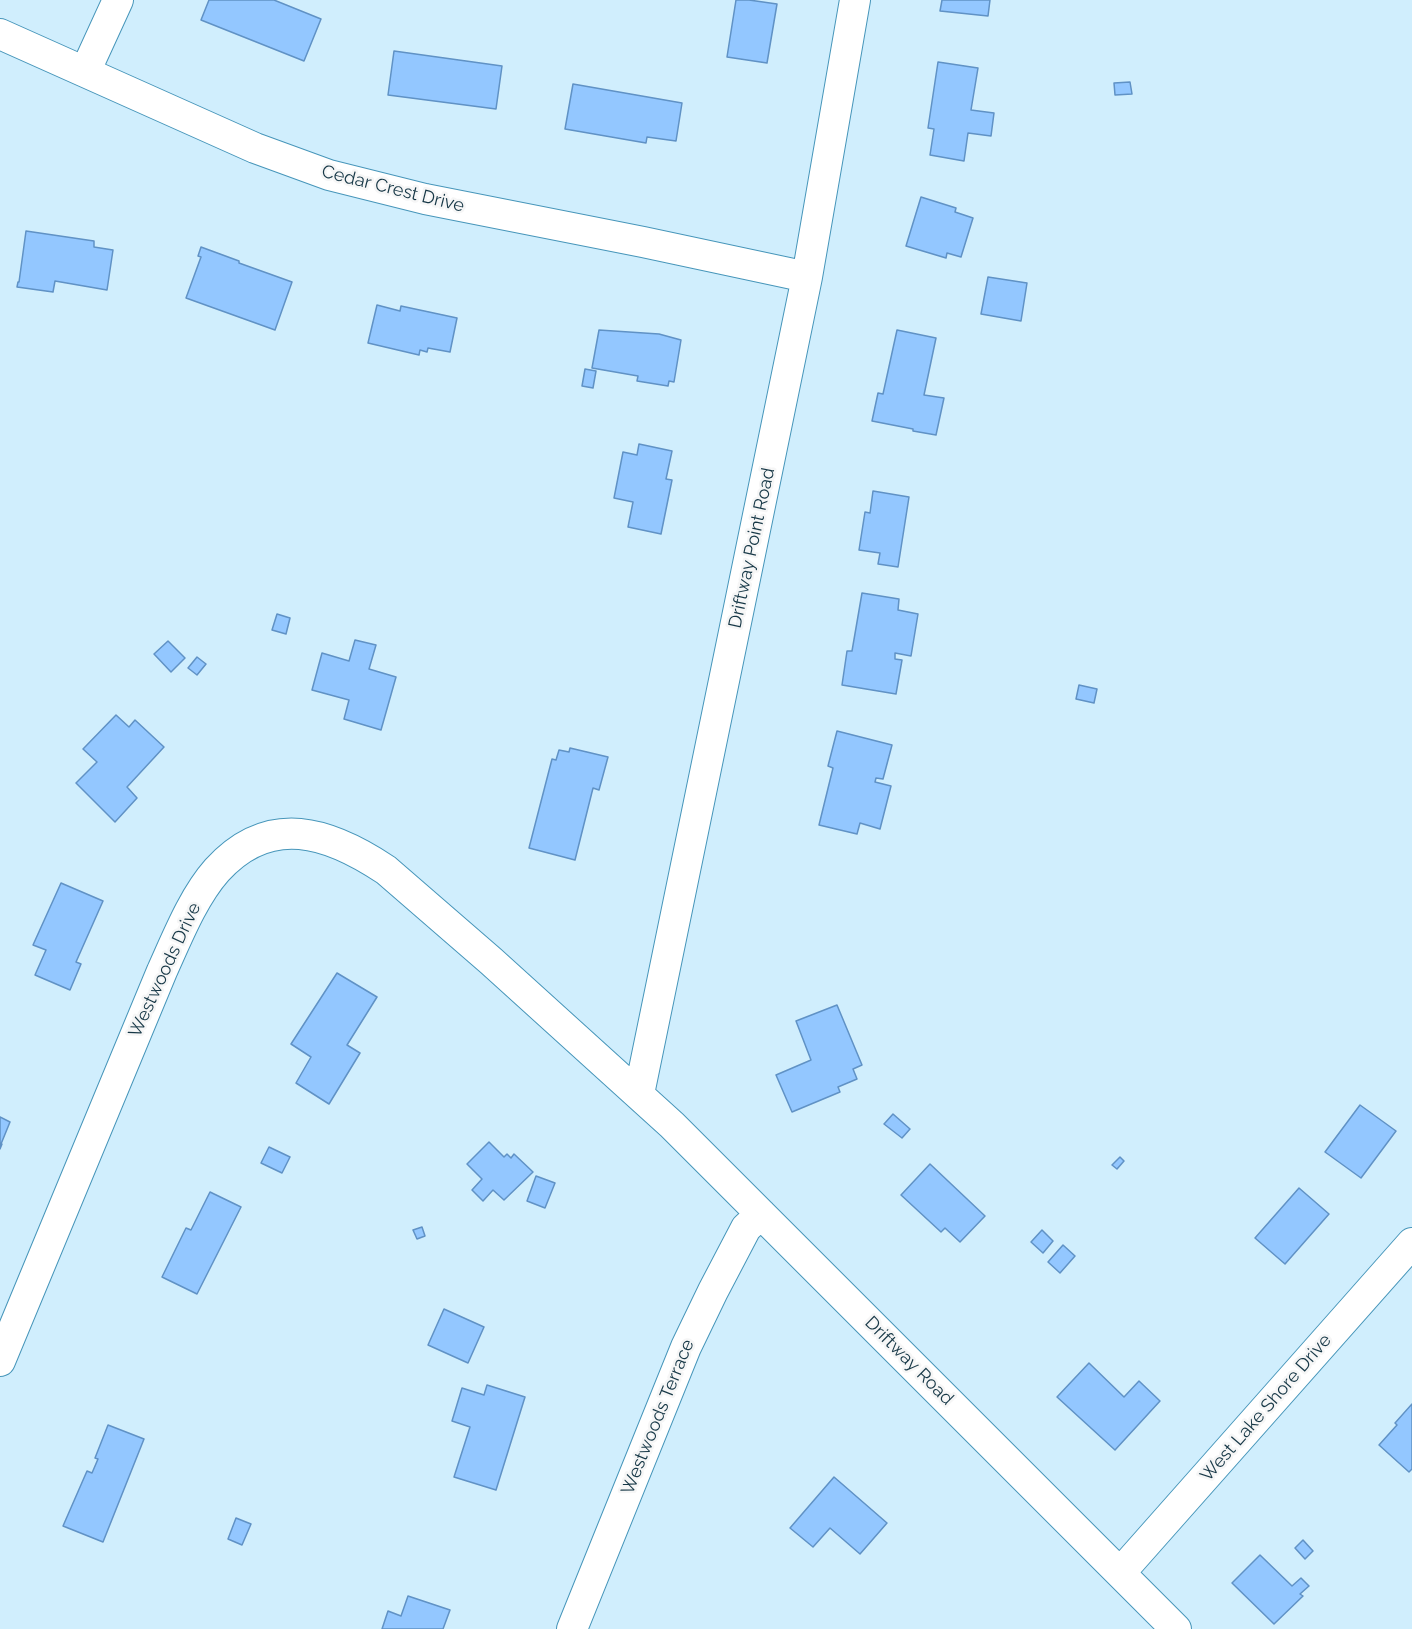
<!DOCTYPE html>
<html>
<head>
<meta charset="utf-8">
<style>
	body { margin:0 }
	canvas { display:block; background:#d0eefd }
</style>
</head>
<body>
<canvas width="1412" height="1629"></canvas>
<script>
const context = document.querySelector('canvas').getContext('2d');
context.lineJoin = 'round';
function paint(path, color) { context.fillStyle = color; context.fill(path, 'evenodd'); }
function trace(path, color, width, dash) { context.strokeStyle = color; context.lineWidth = width; context.lineCap = dash ? 'butt' : 'round'; context.setLineDash(dash || []); context.stroke(path); }
function label(font, color, halo, rows, align = 'center') {
  context.font = font + ' Raleway,sans-serif'; context.lineWidth = 5; context.setLineDash([]); context.textBaseline = 'middle'; context.strokeStyle = halo; context.fillStyle = color; for (const [text, x, y, turn = 0] of rows) {
    context.save(); context.translate(x, y); context.rotate((+turn || 0) * Math.PI / 180); context.textAlign = isNaN(turn) ? turn : align; if (halo) context.strokeText(text, 0, 0); context.fillText(text, 0, 0); context.restore();
  }
}
const building = new Path2D(`
	M209,0H274L321,19L304,61L201,20Z
	M736,0H749L777,4L767,63L727,57Z
	M942,0H990L988,16L940,11Z
	M394,51L502,66L496,109L388,95Z
	M938,62L978,68L971,110L994,113L991,136L968,133L964,161L930,155L934,129L928,128Z
	M1130,82L1132,94L1115,95L1114,83Z
	M573,84L682,103L676,141L647,137L646,143L565,129Z
	M921,197L956,208L955,212L973,218L961,257L947,253L946,258L906,246Z
	M26,231L94,241V247L113,250L107,290L55,281L53,292L17,287L18,282H19Z
	M201,247L239,261V263L292,282L275,330L186,298L201,257L198,256Z
	M988,277L1027,283L1021,321L981,314Z
	M377,305L400,311L401,306L457,318L450,352L428,348L427,352L420,350L419,355L368,343Z
	M599,330L659,334L681,340L674,382L669,381L668,386L637,381L638,376L592,368Z
	M897,330L936,338L924,395L944,398L936,435L913,431V429L872,421L878,393L883,394Z
	M585,369L596,371L593,388L582,386Z
	M639,444L672,451L666,479L672,480L661,534L628,527L633,502L614,498L623,452L637,455Z
	M873,491L909,497L898,567L878,564L880,553L859,550L865,512L870,513Z
	M862,593L899,599L898,610L918,614L911,656L895,653V659L902,660L896,694L842,685L847,651H852Z
	M277,614L290,618L286,634L272,630Z
	M355,640L376,645L369,669L396,677L381,730L344,719L349,700L312,690L322,653L349,661Z
	M168,641L185,658L171,672L154,654Z
	M197,657L206,664L197,675L188,668Z
	M1079,685L1097,689L1094,703L1076,699Z
	M116,715L129,727L135,720L164,747L127,787L137,798L115,822L76,783L97,762L83,749Z
	M837,731L892,745L883,779L876,778L875,782L891,786L880,829L860,823L857,834L819,825L833,768L828,766Z
	M570,748L608,757L599,790L593,788L575,860L529,848L552,759L556,760L559,750L569,752Z
	M61,883L103,901L76,962L81,964L70,990L35,975L46,950L33,945Z
	M337,973L377,997L347,1045L360,1053L329,1104L296,1083L311,1057L291,1044Z
	M837,1005L862,1065L853,1069L857,1079L838,1087L840,1092L792,1112L776,1075L811,1060L796,1021Z
	M1360,1105L1396,1131L1361,1178L1325,1152Z
	M893,1114L910,1129L902,1138L884,1124Z
	M0,1117L10,1122L1,1144H2L0,1149Z
	M489,1142L504,1157L507,1154L511,1158L514,1154L533,1172L504,1200L493,1190L483,1201L472,1190L482,1179L467,1164Z
	M269,1147L290,1157L282,1173L261,1163Z
	M1120,1157L1124,1161L1117,1169L1112,1165Z
	M930,1164L985,1216L960,1242L945,1228L941,1232L901,1195Z
	M536,1176L555,1183L545,1208L527,1201Z
	M1299,1188L1329,1214L1285,1264L1255,1238Z
	M210,1192L241,1207L197,1294L162,1277L186,1228L191,1230Z
	M422,1227L425,1236L417,1239L413,1230Z
	M1042,1230L1053,1241L1043,1253L1031,1242Z
	M1063,1245L1075,1256L1060,1273L1048,1262Z
	M444,1309L484,1327L468,1363L428,1345Z
	M1089,1363L1124,1397L1139,1381L1160,1401L1115,1450L1057,1397Z
	M487,1385L525,1397L496,1490L454,1477L470,1427L452,1421L462,1388L484,1395Z
	M1412,1404V1469L1409,1472L1379,1445L1397,1425L1395,1423Z
	M108,1425L144,1439L103,1542L63,1526L87,1471L92,1473L98,1459L95,1458Z
	M834,1477L887,1523L860,1554L830,1528L813,1547L790,1528Z
	M236,1518L251,1524L242,1545L228,1539Z
	M1303,1540L1313,1551L1305,1559L1295,1548Z
	M1260,1555L1292,1586L1301,1578L1309,1586L1300,1594L1303,1596L1274,1624L1232,1583Z
	M408,1596L450,1610L443,1629H382L388,1611L401,1616Z`);
const minor = new Path2D(`
	M0,34L255,148L329,175L425,199L643,242L807,277
	M85,72L118,0
	M639,1094L807,277L855,0
	M0,1361L162,971C177,938 193,897 217,870C270,812 329,832 386,870L491,961L672,1125L1176,1629
	M1120,1573L1412,1243
	M572,1629L686,1347L713,1291L746,1228L761,1214`);
const streetNames = [
	["Cedar Crest Drive",393,189,14],
	["Driftway Point Road",752,548,-78],
	["Westwoods Drive",165,970,-65],
	["Driftway Road",909,1361,45],
	["West Lake Shore Drive",1266,1408,-49],
	["Westwoods Terrace",658,1417,-68]
];
paint(building, '#93c7ff');
trace(building, '#6092c5', 1.5);
trace(minor, '#4796ba', 32);
trace(minor, '#fff', 30);
label('18px', '#163746', '#f6f6f6', streetNames);
</script>
</body>
</html>
